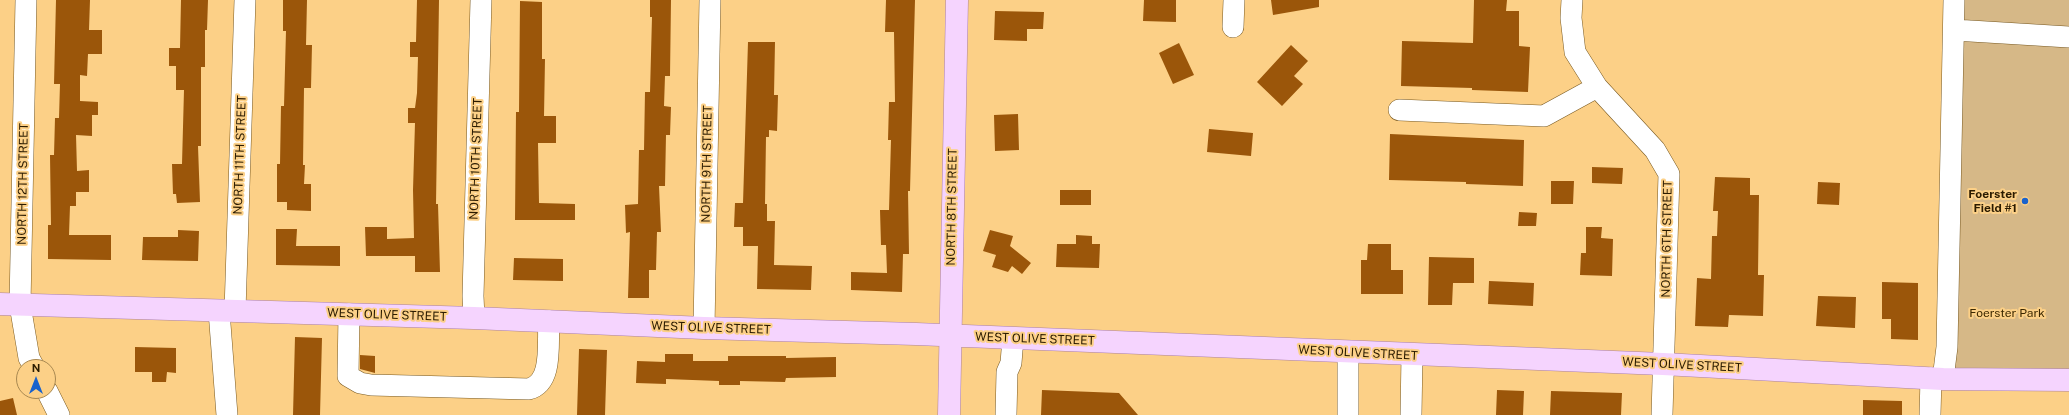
<!DOCTYPE html>
<html>
<head>
<meta charset="utf-8">
<style>
	body { margin:0 }
	#map { position:relative; width:2069px; height:415px; overflow:hidden; background:#fcd087; font-family:"Public Sans",sans-serif }
	canvas { display:block }
	.north { position:absolute; left:16px; top:359px; width:40px; height:40px; box-sizing:border-box; background:#fcd087; border:1px solid #a88851; border-radius:50%; rotate:0deg; font-size:11px; font-weight:700; line-height:16px; text-align:center; color:#2b1b00 }
	.north::after { content:''; display:block; margin:auto; width:14px; height:18px; background:#1962cc; clip-path:polygon(50% 0,100% 100%,50% 72%,0 100%) }
</style>
</head>
<body>
<div id="map">
<canvas width="2069" height="415"></canvas>
<div class="north">N</div>
</div>
<script>
const context = document.querySelector('canvas').getContext('2d');
context.lineJoin = 'round';
function paint(path, color) { context.fillStyle = color; context.fill(path, 'evenodd'); }
function trace(path, color, width, dash) { context.strokeStyle = color; context.lineWidth = width; context.lineCap = dash ? 'butt' : 'round'; context.setLineDash(dash || []); context.stroke(path); }
function label(font, color, halo, rows, align = 'center') {
  context.font = font + ' "Public Sans",sans-serif'; context.lineWidth = 4; context.setLineDash([]); context.textBaseline = 'middle'; context.strokeStyle = halo; context.fillStyle = color; for (const [text, x, y, turn = 0] of rows) {
    context.save(); context.translate(x, y); context.rotate((+turn || 0) * Math.PI / 180); context.textAlign = isNaN(turn) ? turn : align; if (halo) context.strokeText(text, 0, 0); context.fillText(text, 0, 0); context.restore();
  }
}
const green = new Path2D(`
	M1954,0H2069V380L1943,379Z`);
const building = new Path2D(`
	M56,0H90L89,30H102V54H88L87,76L80,75V101L98,102V115H92V136L76,135L77,171L89,170V192H76V206H70L69,235H111V260L48,259V225H51L50,155H54L55,118H59L60,84H54Z
	M181,0H208L207,30H205V67H201V146H198L200,202L177,203L176,194H173L172,164H182L184,90H176V66H169V48H180Z
	M283,0H307L306,45H312L311,88H304L303,165H305L304,184H311V211L287,210V202H277V164H280L281,106H284L286,31H283Z
	M417,0H439L436,204H438L440,272H415V256H366L365,227H387V239L414,238L413,190L415,123H408V108H415L417,93L418,57H410V42H416Z
	M650,0H671L670,76H665L664,106L671,107L670,135H666L665,186H659L661,232H657L656,270H649V298H628L630,232L626,233L625,205L638,204L639,150H644L645,92H650L652,17H650Z
	M886,0H915L910,191H908L909,254H903L902,292L851,290V272L887,273L886,245H881L880,210H889L891,140H888L889,102H895L894,32H885Z
	M1144,0H1176V22L1143,21Z
	M1271,0H1319V7L1273,15Z
	M1474,0H1507L1506,11H1519V46L1530,47L1528,92L1472,90V88L1401,86L1402,41L1473,43Z
	M520,1L542,2V59H545L544,116H556V143H538L539,203L575,204V220H515L516,112H519Z
	M995,11L1044,12L1043,29H1027V41L994,40Z
	M748,42H775L774,95H778L777,131L769,130V137H766L765,204H767V221H775L774,265L812,266L811,290L757,289L758,246H743V227H734L735,203H743Z
	M1179,43L1194,75L1173,84L1159,53Z
	M1291,45L1308,61L1294,76L1303,84L1282,106L1257,82Z
	M1018,114L1019,150L995,151L994,115Z
	M1209,129L1253,133L1251,156L1207,152Z
	M1390,134L1524,140L1523,186L1466,184V182L1389,180Z
	M1592,167L1623,168L1622,184L1592,183Z
	M1715,177L1750,178V195H1759L1758,275H1764L1763,316L1729,315L1728,327L1695,326L1697,278L1711,279L1712,236H1717L1718,211H1713Z
	M1551,181H1574L1573,204H1551Z
	M1818,182L1840,183L1839,205L1817,204Z
	M1060,190H1091V205H1060Z
	M1519,212L1537,213L1536,226H1518Z
	M1586,227H1602L1601,238L1613,239L1612,276L1580,275L1581,253H1586Z
	M276,229H297L296,246H340V266L276,265Z
	M178,230L199,231L198,261L142,260L143,237H178Z
	M990,230L1013,236L1010,246L1031,263L1022,274L1012,266L1008,272L992,267L996,255L983,251Z
	M1076,235L1092,236V244H1100L1099,268L1056,267L1057,244H1076Z
	M1368,244H1391V270H1403V294H1361V260H1367Z
	M1429,257L1474,258V283H1453L1452,305H1428Z
	M514,258L563,259V281L513,280Z
	M1489,281L1534,283L1533,306L1488,304Z
	M1882,282L1918,283V340L1891,339V319H1882Z
	M1818,296L1856,297L1855,328L1816,326Z
	M295,337L322,338L320,415H293Z
	M135,347L176,348V373L167,372L166,382H152V372H135Z
	M579,349L607,350L605,415H577Z
	M665,354H693V361H728V356H786V358L836,357V377L786,378L785,382L740,381V385H719V381L666,379V384L636,383L637,361L665,362Z
	M360,355L375,356V373L360,369Z
	M1042,390L1119,393L1138,415H1041Z
	M1497,390L1524,391L1523,415H1496Z
	M1551,391L1622,393L1621,415H1550Z
	M13,398L17,415H0V401Z
	M1863,400L1902,401V415H1863Z`);
const minor = new Path2D(`
	M26,0L20,305L29,358L34,367
	M1572,0L1571,18L1575,52L1597,87L1655,150L1669,174L1662,415
	M1233,27L1234,0
	M1954,30L2069,37
	M1399,110L1544,116L1597,87
	M219,311L227,415
	M235,311L245,0
	M349,314L348,376L360,383L371,385L529,389C554,382 547,342 549,321
	M474,318L473,296L481,0
	M704,328L710,0
	M1943,379L1947,347L1954,0
	M47,391L59,415
	M1006,415L1007,372L1011,363L1013,338
	M1348,415V352
	M1411,415L1412,355
	M1930,415L1931,378`);
const major = new Path2D(`
	M0,304L474,318L704,328L916,334L1663,364L1943,379L2069,380
	M949,415L957,0`);
const markers = [
	[2025,201,4,"#1962cc"]
];
const streetNames = [
	["NORTH 11TH STREET",240,155,-88],
	["NORTH 10TH STREET",476,159,-88],
	["NORTH 9TH STREET",707,164,-89],
	["NORTH 12TH STREET",23,184,-89],
	["NORTH 8TH STREET",952,207,-89],
	["NORTH 6TH STREET",1667,239,-89],
	["WEST OLIVE STREET",387,315,2],
	["WEST OLIVE STREET",711,328,2],
	["WEST OLIVE STREET",1035,339,2],
	["WEST OLIVE STREET",1358,353,3],
	["WEST OLIVE STREET",1682,365,3]
];
const poiNames = [
	["Foerster",2017,194],
	["Field #1",2017,208]
];
const parkNames = [
	["Foerster Park",2007,313]
];
paint(green, '#d6b887');
paint(building, '#9b560a');
trace(minor, '#785921', 22);
trace(major, '#aa80a4', 23);
trace(minor, '#fff', 21);
trace(major, '#f5d4fe', 22);
for (const [x, y, r, color] of markers) { const dot = new Path2D(); dot.arc(x, y, r, 0, 2 * Math.PI); context.fillStyle = color; context.fill(dot); trace(dot, '#fcd087', 1.5); }
label('12px', '#2b1b00', '#fcd087', streetNames);
label('bold 12px', '#2b1b00', '#fcd087', poiNames, 'right');
label('12px', '#3c2801', '#fcd087', parkNames);
</script>
</body>
</html>
